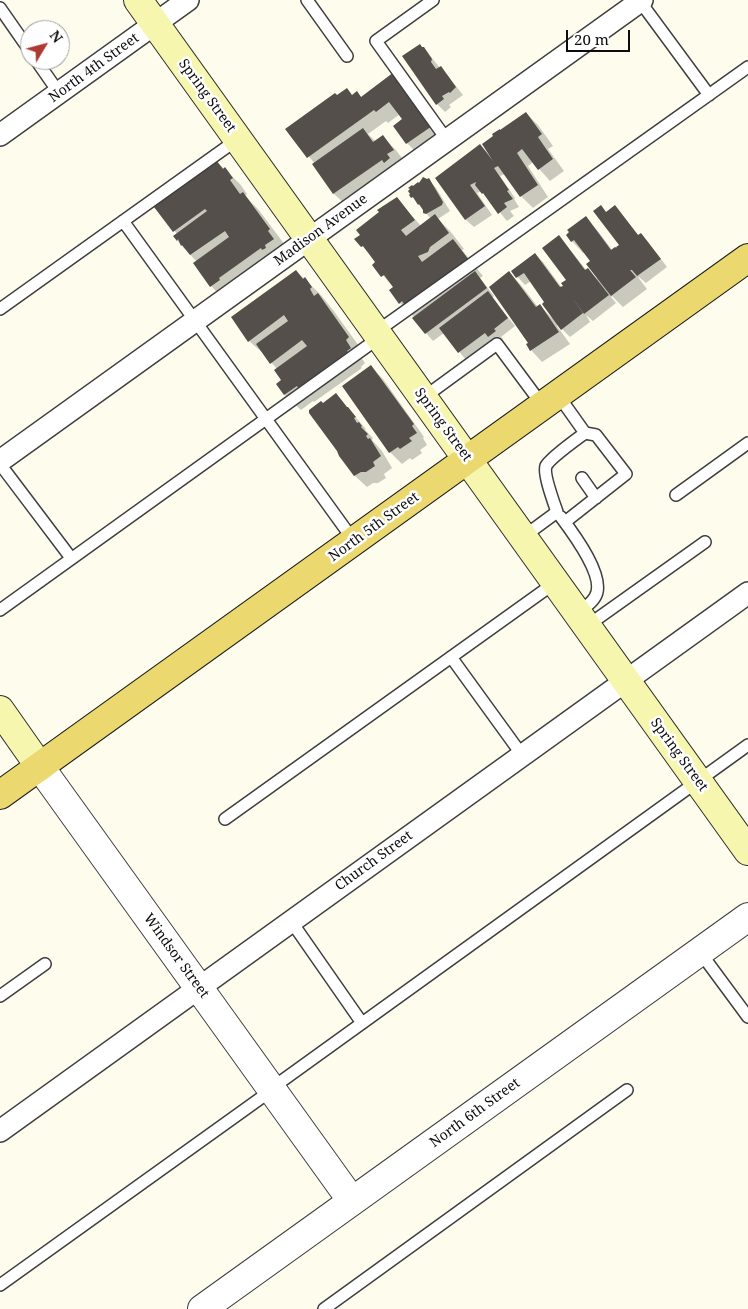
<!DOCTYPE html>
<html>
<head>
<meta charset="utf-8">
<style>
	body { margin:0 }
	#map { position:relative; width:748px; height:1309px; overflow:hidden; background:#fdfced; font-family:"Noto Serif",serif }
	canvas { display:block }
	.north { position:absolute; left:20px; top:20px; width:50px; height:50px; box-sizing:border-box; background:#fff; border:1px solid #9e9e9e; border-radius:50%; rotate:53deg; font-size:14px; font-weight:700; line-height:20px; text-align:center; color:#0c0c0c }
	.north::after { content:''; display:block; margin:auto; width:18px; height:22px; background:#ae3933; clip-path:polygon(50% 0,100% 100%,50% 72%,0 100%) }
	.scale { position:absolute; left:566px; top:30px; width:64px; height:22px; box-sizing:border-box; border:2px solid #0c0c0c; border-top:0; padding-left:6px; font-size:15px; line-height:18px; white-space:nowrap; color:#0c0c0c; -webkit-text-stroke:4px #fff; paint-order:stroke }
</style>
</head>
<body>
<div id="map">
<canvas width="748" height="1309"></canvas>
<div class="north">N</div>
<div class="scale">20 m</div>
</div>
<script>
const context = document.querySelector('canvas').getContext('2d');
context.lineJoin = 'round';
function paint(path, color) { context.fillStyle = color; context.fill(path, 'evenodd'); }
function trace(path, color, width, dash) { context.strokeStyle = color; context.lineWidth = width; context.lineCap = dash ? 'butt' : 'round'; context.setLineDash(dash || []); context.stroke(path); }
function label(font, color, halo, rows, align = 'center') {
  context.font = font + ' "Noto Serif",serif'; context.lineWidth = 5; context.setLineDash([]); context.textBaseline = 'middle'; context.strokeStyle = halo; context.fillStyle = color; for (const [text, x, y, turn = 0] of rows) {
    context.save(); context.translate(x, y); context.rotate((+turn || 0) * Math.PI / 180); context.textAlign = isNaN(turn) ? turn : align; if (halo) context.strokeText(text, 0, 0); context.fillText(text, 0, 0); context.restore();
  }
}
const shadow = new Path2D(`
	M424,48L440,68L448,76L463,95L449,105L451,107L445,112L437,104Z
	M394,74L446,136L419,155L407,143L394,126L403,120L400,114L388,123L386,121L368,134L376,142L383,137L395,149L405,162L346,205L334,194L315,164L287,129L337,97L352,96L357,93L362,98Z
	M526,113L538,125L553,146L548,149L564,171L550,181L533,162L528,166L548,197L533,208L521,196L505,174L500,176L515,198L514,199L519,207L510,211L514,216L507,221L482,191L477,193L492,215L474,227L466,220L437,179L480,145L489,154Z
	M216,161L240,184L247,194L245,196L258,209L285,245L227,302L211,286L195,263L197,262L182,246L177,240V234L156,207Z
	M428,180L436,188L450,211L438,219L450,231L464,249L462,250L483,276L480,278L494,296L492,298L515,326L501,337L503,339L497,344L493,340L466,360L444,333L433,341L426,333L415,318L400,303L394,288L374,265L377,262L356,239L397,199L421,226L431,219L410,194V189Z
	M601,207L607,213L615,207L639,236L641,234L648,242L667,267L646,283L639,277H638L647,289L623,307L612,296L611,297L616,303L593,321L586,315L590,322L570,337L558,325L557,326L570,344L542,362L531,350L509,273L520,284L538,307L540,306L552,318L553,317L546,302L531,281L525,285L512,271L535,254L543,262L562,288L568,280L559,236L587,271L588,270L597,279L598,278L592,261L585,252L583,253L572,241L585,218L597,230L613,251L620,254L621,245Z
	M296,271L320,294L333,310L364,353L360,356L365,363L361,367L362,368L314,402L313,401L301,410L285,395L278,384L283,380L277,369L265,355L249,341Z
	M371,367L383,379L424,437L423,438L427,445L420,450L422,453L412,460L410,458L402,464L390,452L344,386Z
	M336,395L366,429L365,430L373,438L372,440L382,451L392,468L384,474L386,478L378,483H373L367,487L355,476L340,456L323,404Z`);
const building = new Path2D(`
	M420,44L422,47H424L432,59L431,62L436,69L441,66L456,87L450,93L449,92L442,96L444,99L436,105L402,56Z
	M394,72L435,124L406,144L393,126L402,119L389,102L376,112L374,110L307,158L285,129L335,93L337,95L347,88L352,95L357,91L361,97Z
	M526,112L542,134L538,137L553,159L538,170L522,149L517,153L538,185L520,197L498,166L494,168L509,190L507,191L513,199L504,203L507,207L498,214L483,193L482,194L475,185L476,182L470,185L485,206L465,220L435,178L480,144L493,161L482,144L493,136L492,134L500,129V130Z
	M363,128L373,142L383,135L394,150L387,154L390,158L384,163L382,160L333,194L312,164Z
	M216,160L223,169L225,167L233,178L230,180L240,194L243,192L270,229L268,231L274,239L265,245L266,248L262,250L261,248L219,278L220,280L210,287L193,263L229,237L225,231L190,255L182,245L181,246L178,239L177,241L173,236L207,211L205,209L173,232L154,207Z
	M423,177L427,179L429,178L443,202L442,205L426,214L423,213V210L419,204L418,205L413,197L411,198L409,195L410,194L408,191L410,189L408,188L412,185L413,186L418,182L419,183Z
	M397,197L415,220L401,230L406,236L435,214L449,233L430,247L428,252L418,256L422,262L453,239L469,260L407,309L402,301L399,304L389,290L393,287L384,275L381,277L372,265L375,262L363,246L361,247L354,239L360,235L356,230L379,212L377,210Z
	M601,205L606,212L615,205L638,235L641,233L661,259L637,276L632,270H630L636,277L611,296L586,264L590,261L574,240L571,242L566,235L569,232L567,230L586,216L611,250L615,247L617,248L616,247L619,245L593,211Z
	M559,235L585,270L588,268L609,295L584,314L571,296L583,313L561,330L542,304L544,302L524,273L516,278L511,271L535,253L560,287L563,286L561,283L566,280L542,248Z
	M296,270L303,279L305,277L312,287L310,289L314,296L318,293L349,337L346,340L351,348L347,351L348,352L298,388L297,386L284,395L276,384L281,380L274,370L307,346L302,340L270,364L256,344L288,321L284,315L248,342L231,317Z
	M475,271L487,288L425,334L412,318Z
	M509,271L536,307L540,304L559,332L530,351L526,344L528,343L489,287Z
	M488,291L508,318L494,329L496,331L488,337L485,333L458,353L439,328Z
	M371,365L414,424L412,426L417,433L409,438L412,441L400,449L398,447L389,453L342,386Z
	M336,393L347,407H348L356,417L354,418L357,423L359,422L362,426L361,427L368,434L366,436L368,439L370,438L381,456L373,462L375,466L366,472H361L354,476L339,456L337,451L309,413V410L321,401L323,403Z`);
const service = new Path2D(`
	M307,0L347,56
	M433,0L376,41L447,140
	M639,0L709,95
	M0,8L30,51
	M36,60L59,93
	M123,221L354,541
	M0,309L238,139
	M376,332L748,67
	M423,398L497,344L543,406
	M0,464L71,558
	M582,478L596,498
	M676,495L748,443
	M561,517C573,533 607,578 595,597C591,604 584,608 578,613
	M565,522L626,474L596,435L585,433
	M523,537L557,512C554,503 543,474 546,466C550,458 577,439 585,433L558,395
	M0,610L380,337
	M587,626L705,542
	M451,657L522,755
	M225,819L556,582
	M291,921L362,1023
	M700,952L748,1017
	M0,996L45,964
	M0,1285L272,1090L279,1083L748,745
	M324,1309L627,1090`);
const minor = new Path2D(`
	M0,135L188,0
	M0,461L642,0
	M0,1131L748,593`);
const tertiary = new Path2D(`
	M40,767L352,1201
	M202,1309L748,917`);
const secondary = new Path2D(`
	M138,0L748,851
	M0,710L40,767`);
const primary = new Path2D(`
	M0,795L748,258`);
const streetNames = [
	["North 4th Street",94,68,-36],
	["Spring Street",207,96,54],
	["Madison Avenue",321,230,-36],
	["Spring Street",443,425,54],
	["North 5th Street",374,527,-36],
	["Spring Street",679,755,54],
	["Church Street",374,861,-36],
	["Windsor Street",176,956,54],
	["North 6th Street",475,1113,-36]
];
paint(shadow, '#0003');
paint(building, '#544f4a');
trace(service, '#3f3f3f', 14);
trace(minor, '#3f3f3f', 24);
trace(tertiary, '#3f3f3f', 30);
trace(secondary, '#2e2e2e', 30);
trace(primary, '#1d1d1d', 30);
trace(service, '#fff', 11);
trace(minor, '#fff', 21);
trace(tertiary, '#fff', 28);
trace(secondary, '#f7f6af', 28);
trace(primary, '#ebd970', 28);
label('14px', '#0c0c0c', '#fff', streetNames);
</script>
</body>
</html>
